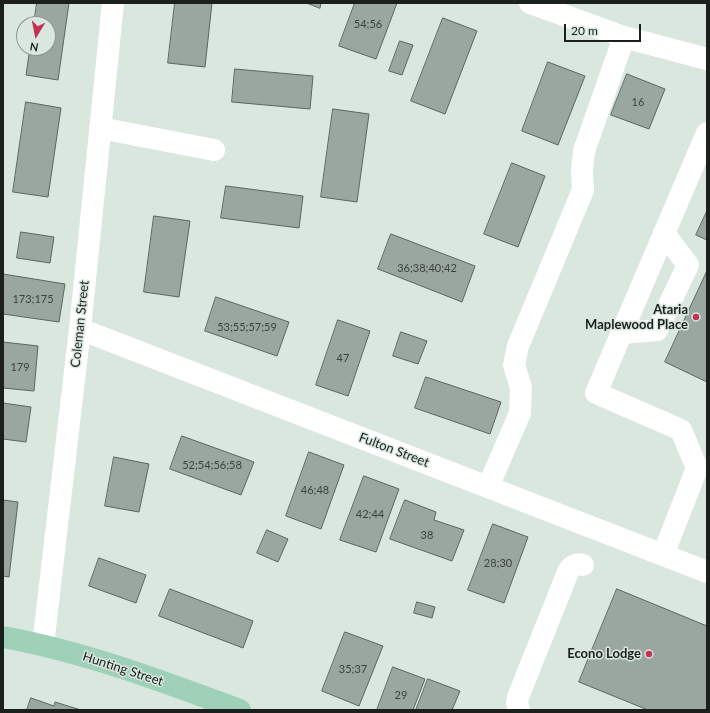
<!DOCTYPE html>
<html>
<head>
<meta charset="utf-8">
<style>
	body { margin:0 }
	#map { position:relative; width:710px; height:713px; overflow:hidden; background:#d9e7df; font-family:Lato,sans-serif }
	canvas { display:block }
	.frame { position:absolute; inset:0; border:4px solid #1b201d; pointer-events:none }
	.north { position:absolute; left:16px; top:16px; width:40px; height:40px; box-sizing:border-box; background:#d9e7df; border:1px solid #8d9791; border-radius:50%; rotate:190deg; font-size:11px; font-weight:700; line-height:16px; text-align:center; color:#1b201d }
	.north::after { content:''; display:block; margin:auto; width:14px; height:18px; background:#c23256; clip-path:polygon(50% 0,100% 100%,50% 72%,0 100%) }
	.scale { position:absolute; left:564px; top:24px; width:77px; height:18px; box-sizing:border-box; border:2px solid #1b201d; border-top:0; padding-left:5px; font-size:12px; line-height:14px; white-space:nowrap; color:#1b201d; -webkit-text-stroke:3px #d9e7df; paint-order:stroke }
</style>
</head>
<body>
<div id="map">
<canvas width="710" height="713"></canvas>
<div class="frame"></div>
<div class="north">N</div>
<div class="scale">20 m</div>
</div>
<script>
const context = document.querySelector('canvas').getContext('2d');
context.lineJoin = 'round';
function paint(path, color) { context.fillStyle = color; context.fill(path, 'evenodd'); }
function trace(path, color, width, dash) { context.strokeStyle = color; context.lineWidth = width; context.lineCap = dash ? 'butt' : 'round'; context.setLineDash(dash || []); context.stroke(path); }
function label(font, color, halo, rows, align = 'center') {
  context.font = font + ' Lato,sans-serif'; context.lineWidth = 3; context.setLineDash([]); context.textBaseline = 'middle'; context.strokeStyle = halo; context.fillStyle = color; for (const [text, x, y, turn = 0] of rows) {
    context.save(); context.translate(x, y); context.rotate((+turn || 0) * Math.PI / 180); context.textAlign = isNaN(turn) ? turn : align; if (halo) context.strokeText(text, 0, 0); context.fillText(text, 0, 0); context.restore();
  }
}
const building = new Path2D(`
	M37,3H69L58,80L26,75L30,48H48V24H34Z
	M175,3H212L205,67L168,63Z
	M307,3H321L320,8Z
	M355,3H397L376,59L339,46Z
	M443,18L477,31L445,114L411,101Z
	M400,41L413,45L402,75L389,71Z
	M548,62L585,76L558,145L522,131Z
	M235,69L313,76L310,109L232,102Z
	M627,74L665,89L649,129L611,115Z
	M26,102L61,108L48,197L13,192Z
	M333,109L369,114L357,202L321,197Z
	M512,163L545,176L518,247L484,234Z
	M226,186L303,196L299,228L221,218Z
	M707,211V240L696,235Z
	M154,216L190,221L179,297L144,292Z
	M21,232L54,237L50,263L17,258Z
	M391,234L475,266L462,302L378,269Z
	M707,271V382L665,362Z
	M3,274L65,284L59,322L3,314Z
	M216,297L289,322L277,356L205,331Z
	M338,320L370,331L348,396L316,385Z
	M401,332L427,341L418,364L393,356Z
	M3,342L38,346L34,391L3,388Z
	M426,377L501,402L490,434L415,408Z
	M3,403L31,407L26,442L3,439Z
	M182,436L254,462L241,495L170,469Z
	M309,452L344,465L321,529L286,516Z
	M114,457L149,464L139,512L105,506Z
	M364,476L399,489L376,552L340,540Z
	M3,500L18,502L9,577L3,576Z
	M405,500L436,512L434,520L464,530L452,561L390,539Z
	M493,524L528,537L504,603L468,590Z
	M267,530L288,539L278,562L257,553Z
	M99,558L146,575L136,603L89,586Z
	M170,589L253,621L243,648L159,616Z
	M617,589L707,626V710H648L579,682Z
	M417,602L435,607L432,618L414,613Z
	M345,632L383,646L359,706L322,691Z
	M393,667L425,679L413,710H377Z
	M428,679L460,691L452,710H416Z
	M31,698L54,706L55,702L81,710H27Z`);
const minor = new Path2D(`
	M530,3L624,37L707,59
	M100,128L214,150
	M80,329L707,572
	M622,333L657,330L688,265L664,233
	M488,487L520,413L521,388L514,365L518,346L583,190L582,171L584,151L624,37
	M663,555L697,468L681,430L596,393L707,133
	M43,645L80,329L113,3
	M519,710L517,703L518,697L568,572C571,566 576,563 583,565`);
const major = new Path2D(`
	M3,637C85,652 162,681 240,710`);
const markers = [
	[696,317,4,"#c23256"],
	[649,654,4,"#c23256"]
];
const numberNames = [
	["54;56",368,24],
	["16",638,102],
	["36;38;40;42",427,268],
	["173;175",33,299],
	["53;55;57;59",247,327],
	["47",343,358],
	["179",20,367],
	["52;54;56;58",212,465],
	["46;48",315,490],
	["42;44",370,514],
	["38",427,535],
	["28;30",498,563],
	["35;37",353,669],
	["29",401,695]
];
const poiNames = [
	["Ataria",688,310],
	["Maplewood Place",688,325],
	["Econo Lodge",641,654]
];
const streetNames = [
	["Coleman Street",80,324,-84],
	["Fulton Street",394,450,21],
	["Hunting Street",123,669,18]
];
paint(building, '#9aa7a0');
trace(building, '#59665f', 1);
trace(minor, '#fff', 22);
trace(major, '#9fd1b9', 22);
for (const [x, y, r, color] of markers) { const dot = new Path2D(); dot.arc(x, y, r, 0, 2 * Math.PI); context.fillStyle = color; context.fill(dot); trace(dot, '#d9e7df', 1.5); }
label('11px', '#3b423e', null, numberNames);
label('bold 13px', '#1b201d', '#d9e7df', poiNames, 'right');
label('13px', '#1b201d', '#d9e7df', streetNames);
</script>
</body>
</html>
